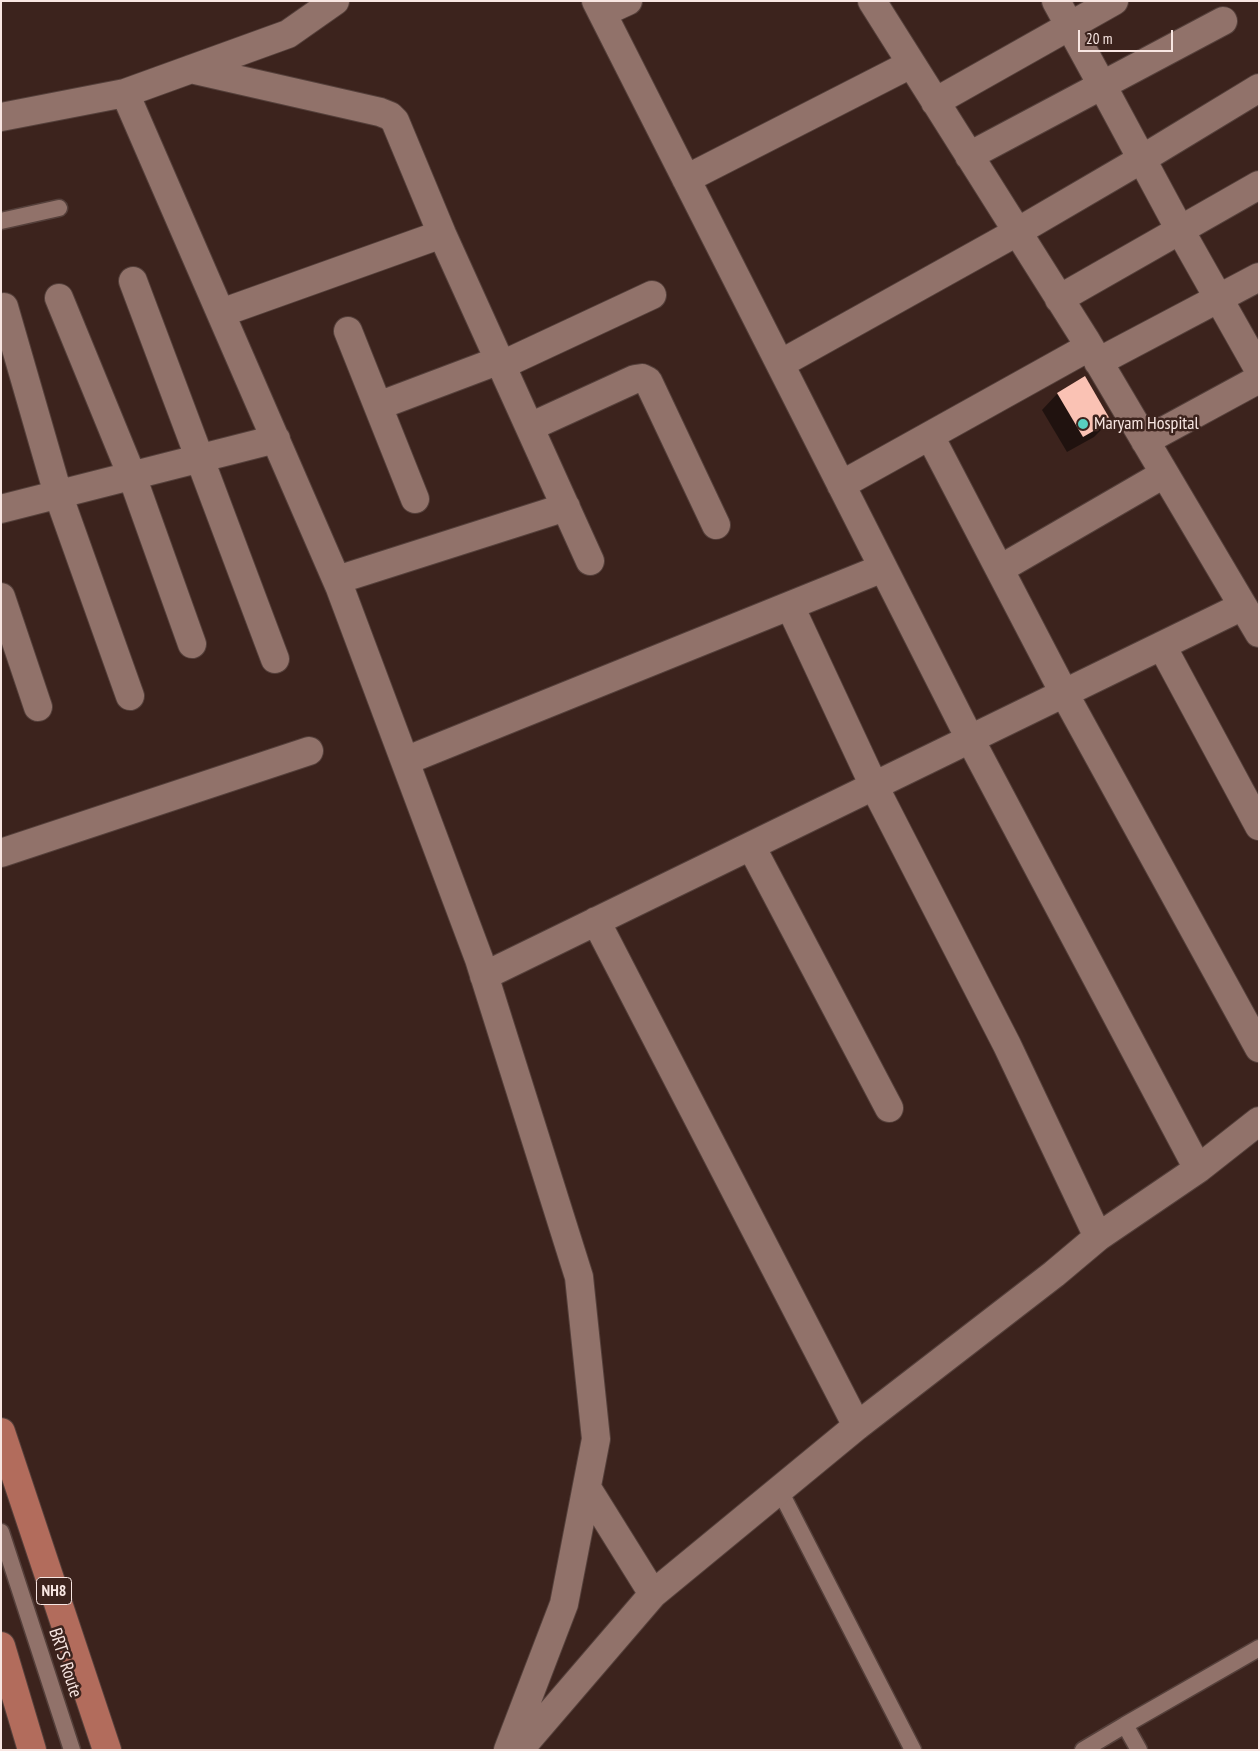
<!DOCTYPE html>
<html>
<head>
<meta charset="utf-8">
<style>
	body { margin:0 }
	#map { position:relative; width:1260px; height:1751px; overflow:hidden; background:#3c231d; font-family:"PT Sans Narrow",sans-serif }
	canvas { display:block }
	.frame { position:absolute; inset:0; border:2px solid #f8e6e2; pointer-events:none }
	.scale { position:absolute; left:1078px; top:30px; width:95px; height:22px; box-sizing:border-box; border:2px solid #f8e6e2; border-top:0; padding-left:6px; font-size:15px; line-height:18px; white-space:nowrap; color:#f8e6e2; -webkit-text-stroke:4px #3c231d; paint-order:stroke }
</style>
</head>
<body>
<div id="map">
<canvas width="1260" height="1751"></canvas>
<div class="frame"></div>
<div class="scale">20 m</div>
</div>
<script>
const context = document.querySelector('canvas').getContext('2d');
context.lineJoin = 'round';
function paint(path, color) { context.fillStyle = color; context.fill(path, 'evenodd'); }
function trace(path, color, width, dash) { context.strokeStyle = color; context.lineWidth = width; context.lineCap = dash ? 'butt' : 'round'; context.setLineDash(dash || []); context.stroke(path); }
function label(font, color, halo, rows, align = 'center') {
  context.font = font + ' "PT Sans Narrow",sans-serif'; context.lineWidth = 5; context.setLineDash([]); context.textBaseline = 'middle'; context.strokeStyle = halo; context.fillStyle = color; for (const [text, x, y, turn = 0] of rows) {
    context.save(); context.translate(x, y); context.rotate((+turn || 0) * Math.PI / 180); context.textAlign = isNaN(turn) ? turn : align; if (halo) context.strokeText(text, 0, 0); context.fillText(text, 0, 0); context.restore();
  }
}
const shadow = new Path2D(`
	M1057,394L1110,421L1094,437L1067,452L1042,410Z`);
const building = new Path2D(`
	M1085,376L1111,421L1083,437L1057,393Z`);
const service = new Path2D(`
	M1,221L59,208
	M779,1489L913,1750
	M1,1532L72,1750
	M1125,1725L1259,1648
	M1083,1750L1125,1725L1139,1750`);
const minor = new Path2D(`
	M596,1L970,739L1198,1169
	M872,1L1085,339L1259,633
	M1056,1L1102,85L1180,230L1259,370
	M602,13L628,1
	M191,69L380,112L390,116L395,121L442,234L590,561
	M125,93L340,588L479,959L579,1277L596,1439L564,1604L508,1750
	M935,102L1114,1
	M1,117L125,93L288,34L335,1
	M969,156L1223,21
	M686,179L911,64
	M133,281L275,659
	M59,298L132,476L192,644
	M1059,299L1259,185
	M4,307L58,494L130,696
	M221,313L442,234
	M348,331L415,499
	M1098,362L1259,277
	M780,364L1017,232L1142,159L1259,88
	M502,365L652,295
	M378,406L500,360
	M530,427L635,379L642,378L648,381L716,525
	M930,436L1064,693L1259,1048
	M1145,441L1259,379
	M841,485L1089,347
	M1,509L276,439
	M1000,569L1164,474
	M337,580L566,507
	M1,597L38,707
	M790,606L874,786L1007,1045L1098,1237
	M1162,646L1259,826
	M405,761L883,568
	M751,846L889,1108
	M1,853L309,751
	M596,921L857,1426
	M484,976L1243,606
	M587,1488L653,1594
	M519,1750L653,1594L857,1426L1054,1274L1098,1237L1198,1169L1259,1121`);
const primary = new Path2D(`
	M1,1432L107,1750
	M1,1646L32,1750`);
const markers = [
	[1083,424,6,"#58cebf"]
];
const shields = [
	[54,1591,35]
];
const shieldNames = [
	["NH8",54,1591]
];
const poiNames = [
	["Maryam Hospital",1094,424]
];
const streetNames = [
	["BRTS Route",65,1663,72]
];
paint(shadow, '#0007');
paint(building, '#fac2b4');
trace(service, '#55403b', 19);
trace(minor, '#55403b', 30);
trace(primary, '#55403b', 30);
trace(service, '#91726a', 16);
trace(minor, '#91726a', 28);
trace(primary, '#b26c5c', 28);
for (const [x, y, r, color] of markers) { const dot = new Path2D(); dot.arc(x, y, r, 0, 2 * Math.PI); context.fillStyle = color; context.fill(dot); trace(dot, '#3c231d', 2); }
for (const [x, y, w] of shields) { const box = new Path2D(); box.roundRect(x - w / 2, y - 13.5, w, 27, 4); context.fillStyle = '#3c231d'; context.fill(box); trace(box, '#f8e6e2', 1); }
label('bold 16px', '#f8e6e2', null, shieldNames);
label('18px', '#f8e6e2', '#3c231d', poiNames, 'left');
label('18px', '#f8e6e2', '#3c231d', streetNames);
</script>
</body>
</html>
